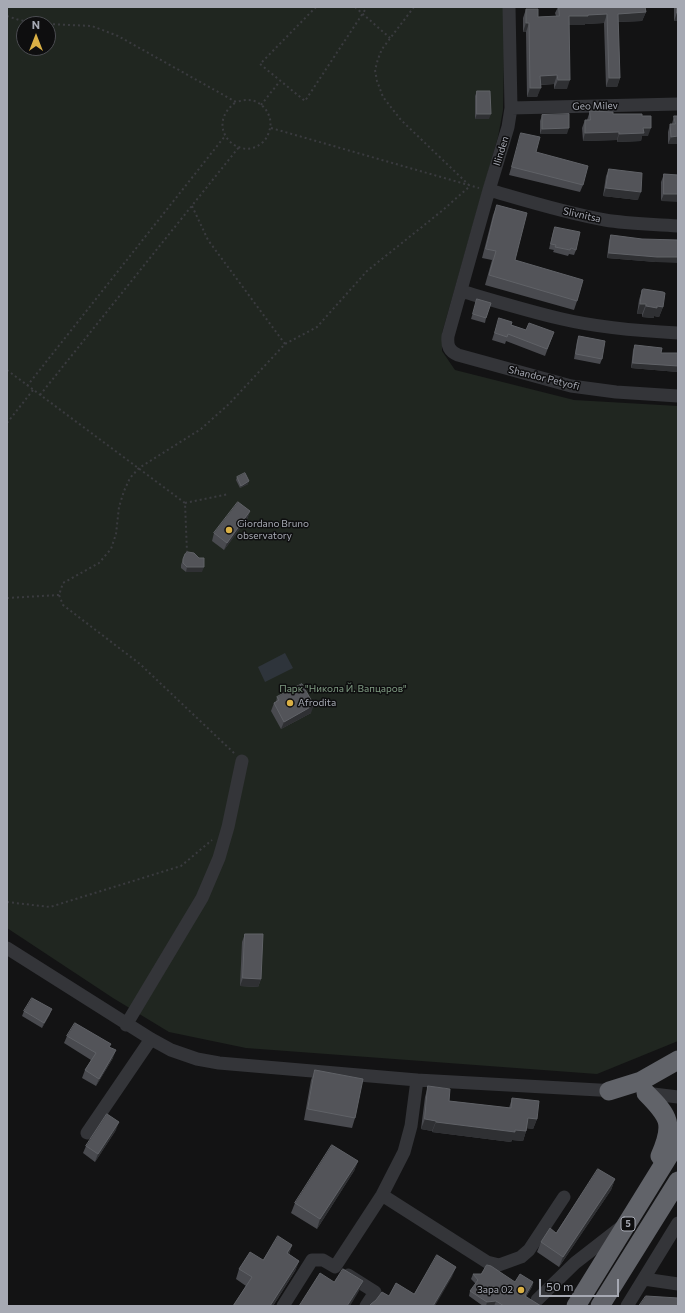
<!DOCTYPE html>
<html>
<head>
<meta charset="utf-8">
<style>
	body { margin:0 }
	#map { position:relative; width:685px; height:1313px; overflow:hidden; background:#131314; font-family:Commissioner,sans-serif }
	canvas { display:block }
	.frame { position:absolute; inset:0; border:8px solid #a6a9b3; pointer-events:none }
	.north { position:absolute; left:16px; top:16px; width:40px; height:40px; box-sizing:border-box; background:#0e0e0f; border:1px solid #4b4c51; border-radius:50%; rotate:0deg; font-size:11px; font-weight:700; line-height:16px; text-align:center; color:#a6a9b3 }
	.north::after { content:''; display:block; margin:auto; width:14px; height:18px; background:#dab045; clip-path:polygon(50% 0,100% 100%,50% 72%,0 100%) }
	.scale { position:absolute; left:539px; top:1279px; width:80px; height:18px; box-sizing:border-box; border:2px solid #a6a9b3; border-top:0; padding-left:5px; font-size:12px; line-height:14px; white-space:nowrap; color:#a6a9b3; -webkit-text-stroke:3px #0e0e0f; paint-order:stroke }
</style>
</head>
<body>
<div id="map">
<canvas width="685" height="1313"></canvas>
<div class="frame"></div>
<div class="north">N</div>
<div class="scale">50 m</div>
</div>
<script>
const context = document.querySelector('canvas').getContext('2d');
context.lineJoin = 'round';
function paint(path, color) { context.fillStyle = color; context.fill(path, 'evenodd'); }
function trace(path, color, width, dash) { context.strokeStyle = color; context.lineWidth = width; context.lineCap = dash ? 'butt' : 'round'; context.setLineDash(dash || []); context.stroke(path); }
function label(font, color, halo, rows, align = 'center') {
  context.font = font + ' Commissioner,sans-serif'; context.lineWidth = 3; context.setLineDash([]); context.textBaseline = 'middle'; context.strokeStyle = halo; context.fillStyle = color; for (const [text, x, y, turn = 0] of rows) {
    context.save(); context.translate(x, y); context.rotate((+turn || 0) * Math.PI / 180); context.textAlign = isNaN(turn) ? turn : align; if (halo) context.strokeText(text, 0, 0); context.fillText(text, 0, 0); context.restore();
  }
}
const green = new Path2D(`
	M7,7H505L503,110L498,137L442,333V351L455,370L574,400L678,406V1041L597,1074L246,1048L169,1032L113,998L7,928ZM24,24H48V48H24Z`);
const water = new Path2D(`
	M285,653L293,668L265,682L258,667Z`);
const path = new Path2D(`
	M316,7L260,64L305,101L367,7
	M355,7L390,38
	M414,7L382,49L378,59L375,70L377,81L383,97L401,120L470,186
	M7,16L19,20L43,24
	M48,24L92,26L118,36L236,102C240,101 244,100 248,100C262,100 273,115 270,128C269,133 267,138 263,142C240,164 202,127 236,102
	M261,105L280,81
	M271,128L479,188
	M192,206L208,240L285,344
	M7,370L185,503L187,553
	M27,386L225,136
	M40,395L239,147
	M7,423L33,390
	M185,503L229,494
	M7,598L59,595
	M234,753L140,664L63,605L59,595L63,583L99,563L111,549L116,534L119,507L124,491L130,478L139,468L201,429L229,404L285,344L317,327L367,271L443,210L470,186
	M7,902L50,907L181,866L212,840`);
const minor = new Path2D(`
	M509,7L511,108L508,127L489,190L448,336C447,346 449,351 458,355L571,386L616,392L678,396
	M511,108L678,104
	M489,190C527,201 565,213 605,220C629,224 654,224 678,226
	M461,291C495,301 528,311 562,319C600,328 639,331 678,333
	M7,948L151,1039L171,1050L197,1059L219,1063L417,1080L617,1091
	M126,1025L202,898L219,858L228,827L242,761
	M645,1093L678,1097
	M87,1133L151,1039
	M382,1195L487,1262L499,1265L521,1257L529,1250L564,1197
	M348,1275L375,1292L366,1306
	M644,1279L678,1284
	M537,1300L575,1263L620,1228
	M283,1306L312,1260H323L335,1267L382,1195L404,1152L411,1126L417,1080
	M627,1306L678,1223`);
const highway = new Path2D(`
	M609,1091L641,1081L678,1060
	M646,1093C670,1117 674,1124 660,1156
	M576,1306L678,1141
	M600,1306L678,1181`);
const wall = new Path2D(`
	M558,7H645L646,12L642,21L618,22L620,78L617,87H606L604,23L585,24V25H569L567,89H554V84L541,85L537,97H527L526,32H523V18L526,9L538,17L556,16L555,13Z
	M674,7H678V78L677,21H674Z
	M477,91L489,119H475V96Z
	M590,111L613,114L642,116L648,136H642L641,141L617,142V140L583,141L582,128L585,120H587Z
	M542,115L567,134H540V121Z
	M674,116L678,144H668V132L670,124H672Z
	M521,133L536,152L583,185L580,192L509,175L519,141Z
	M609,169L638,200L603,196L606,176Z
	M664,174L678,175L661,201V182Z
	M497,205L515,260L577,301L574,310L485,285L492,260L482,258L493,215Z
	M555,227L576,250L574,255L569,254L568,256L553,252L554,250L549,249L553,232Z
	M611,235L656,262L607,258L609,241Z
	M642,290L663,307L659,317L654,316V318L642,317V314H637L639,300Z
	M477,299L486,318L485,323L471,319Z
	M499,318L511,325L526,330L554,332L545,356L506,341L505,344L492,340Z
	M579,336L602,359L600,364L574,359L577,341Z
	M635,345L661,353H678V372L631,368L633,350Z
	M237,477L248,484L240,488L236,480Z
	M250,511L247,519L224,550L212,541L214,533Z
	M183,559L202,572H186L181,568V565Z
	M277,697L311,713L281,729L271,711L274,703L276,702Z
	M245,934L261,979L258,987L240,986L242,942Z
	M24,1011L50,1014L42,1028L22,1016Z
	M67,1036L113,1058L96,1086L82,1078L85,1070L91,1060L64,1043Z
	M315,1070L355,1118L352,1128L304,1120L311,1080Z
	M428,1086L449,1101L509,1108L512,1098L537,1119L533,1129L527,1128L523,1141L512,1140L511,1142L432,1132V1131L421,1129L425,1097Z
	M116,1130L95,1162L83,1153L86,1146Z
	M358,1161L354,1171L317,1229L291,1213L295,1203Z
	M615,1179L611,1190L559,1267L537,1252L541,1242L556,1233Z
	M292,1245L289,1254L299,1261L295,1271L273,1306H233L246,1286L236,1279L239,1269L263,1260Z
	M473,1274L515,1282H533L532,1287L526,1297L541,1306H483L469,1296L470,1291L476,1284L471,1279Z`);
const shadedWall = new Path2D(`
	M646,12L642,21L615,22L618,14Z
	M677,13H678V18L677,21H674Z
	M607,14L604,23L585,24V25H566L569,16Z
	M526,23H529L526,32H523Z
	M557,75L554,84L537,85L540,76Z
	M609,78H620L617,87H606Z
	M558,80H570L567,89H554Z
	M530,88H541L537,97H527Z
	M477,114H491L489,119H475Z
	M569,128L567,134H540L542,129Z
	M643,128H651L648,136H642L641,141L617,142L619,134Z
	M619,132L617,140L583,141L585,133Z
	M678,136V144H668L671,137Z
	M606,188L641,192L638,200L603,196Z
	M664,194H678V202L661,201Z
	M609,253L678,257V263L656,262L607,258Z
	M640,304H646L642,314H637Z
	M646,306H657L663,307L659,317L654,316V318L642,317Z
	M633,363L678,366V372L631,368Z
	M249,481L248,484L240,488L241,486Z
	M250,511L247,519L224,550L227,543Z
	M187,567H204L202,572H186Z
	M314,705L311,713L281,729L284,722Z
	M243,978L261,979L258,987L240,986Z
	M52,1009L50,1014L42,1028L44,1023Z
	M116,1050L113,1058L96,1086L99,1079Z
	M528,1118L537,1119L533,1129L524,1128Z
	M425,1119L436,1121L432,1131L421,1129Z
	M119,1122L116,1130L95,1162L98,1154Z
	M436,1122L515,1130L526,1131L523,1141L512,1140L511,1142L432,1132Z
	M358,1161L354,1171L317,1229L320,1219Z
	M615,1179L611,1190L559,1267L563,1257Z
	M292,1245L289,1255L287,1253Z
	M299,1261L295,1271L273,1306H270Z
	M456,1267L452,1277L435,1306H433Z
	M363,1281L359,1291L350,1306H347Z
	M533,1282L532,1287L523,1301L525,1296Z
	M496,1301L494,1306H486L487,1302Z`);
const building = new Path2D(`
	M559,7H645L646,12L618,14L620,78H609L607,14L588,15V16H569L570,80H558L557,75L540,76L541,88H530L529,23H526V9H538V17L559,16Z
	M677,7H678V13H677Z
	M477,91H490L491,114H477Z
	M590,111L613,112V114H642V116H651V128H643L644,133L619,134V132L585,133V120H590Z
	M569,114V128L542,129V115Z
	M674,116H678V136L671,137L670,124H675Z
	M521,133L540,137L536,152L588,166L583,185L512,167Z
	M609,169L642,173L641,192L606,188Z
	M664,174L678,175V194H664Z
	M497,205L527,213L515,260L583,280L577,301L489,275L496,251L486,249Z
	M555,227L580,232L576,250L571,248L570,250L555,247L556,245L551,244Z
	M611,235L642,239L678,240V257H657L609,253Z
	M644,289L663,292L665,293L663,307L657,306V308L646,306V304H640L642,290Z
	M477,299L491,303L486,318L473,314Z
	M499,318L512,322L511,325L526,330L529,323L554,332L547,349L508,334L507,337L495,333Z
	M579,336L605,341L602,359L576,354Z
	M635,345L662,348L661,353H678V366L633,363Z
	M245,473L249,481L241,486L237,477Z
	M238,502L250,511L227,543L214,533Z
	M188,552L194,553L199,558H204V567H187L183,563V559L185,554Z
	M302,684L314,705L284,722L274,703L279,700L277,697Z
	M245,934H263L261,979L243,978Z
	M32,998L52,1009L44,1023L24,1011Z
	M75,1023L111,1044L109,1047L116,1050L99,1079L85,1070L96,1053L67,1036Z
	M315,1070L363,1079L355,1118L308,1109Z
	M428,1086L450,1089L449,1101L511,1108L512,1098L539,1101L537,1119L528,1118L526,1131L515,1130V1132L436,1122V1121L425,1119Z
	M107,1114L119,1122L98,1154L86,1146Z
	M332,1145L358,1161L320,1219L295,1203Z
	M598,1169L615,1179L563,1257L541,1242L550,1228L556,1233Z
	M278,1236L292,1245L287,1253L299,1261L270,1306H233L252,1277L239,1269L250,1252L263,1260Z
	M437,1255L456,1267L433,1306H369L371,1304L376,1300L382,1292L389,1296L396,1283L414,1294Z
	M487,1265L491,1266L515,1282L520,1274L533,1282L525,1296L541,1306H504L496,1301L487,1302L470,1291L478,1280L473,1274H481Z
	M343,1269L363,1281L347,1306H299L320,1273L334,1282Z
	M646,1296L678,1298V1306H639Z`);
const markers = [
	[229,530,4,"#dab045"],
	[290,703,4,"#dab045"],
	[521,1290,4,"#dab045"]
];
const shields = [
	[628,1224,14]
];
const shieldNames = [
	["5",628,1224]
];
const streetNames = [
	["Geo Milev",595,106,-1],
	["Ilinden",501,151,-73],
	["Slivnitsa",582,215,13],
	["Shandor Petyofi",544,378,14]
];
const poiNames = [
	["Giordano Bruno",237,524],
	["observatory",237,536],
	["Afrodita",298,703],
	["Зара 02",513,1290,"right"]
];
const parkNames = [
	["Парк \"Никола Й. Вапцаров\"",343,689]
];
paint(green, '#202620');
paint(water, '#2e343b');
trace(path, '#3a3b3f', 2, [2, 3]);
trace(minor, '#343539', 13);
trace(highway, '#616369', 19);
paint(wall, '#494a4f');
paint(shadedWall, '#2f3033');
paint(building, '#535459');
trace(building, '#606267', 1);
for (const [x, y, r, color] of markers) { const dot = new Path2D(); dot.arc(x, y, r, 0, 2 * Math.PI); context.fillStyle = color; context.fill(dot); trace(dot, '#0e0e0f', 1.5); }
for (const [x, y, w] of shields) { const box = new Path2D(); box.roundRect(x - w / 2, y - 7, w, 14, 3); context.fillStyle = '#0e0e0f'; context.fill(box); trace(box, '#a6a9b3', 1); }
label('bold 9px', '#a6a9b3', null, shieldNames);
label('10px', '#a6a9b3', '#0e0e0f', streetNames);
label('10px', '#a6a9b3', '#0e0e0f', poiNames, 'left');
label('10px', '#7f9b82', '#0e0e0f', parkNames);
</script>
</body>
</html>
